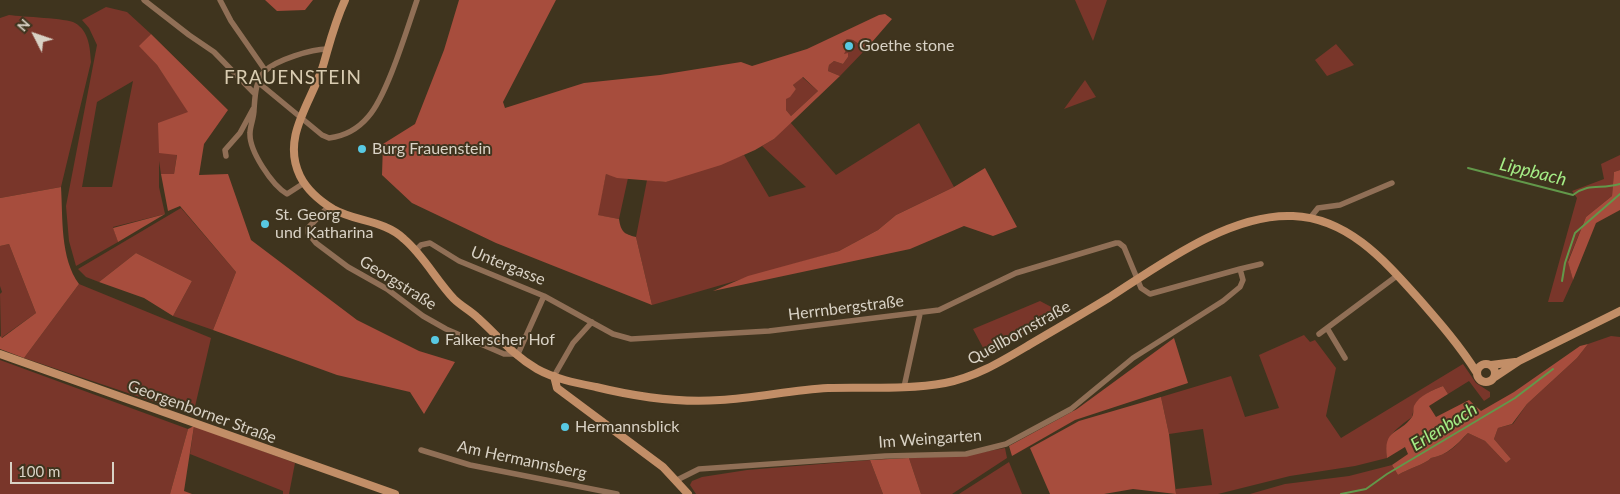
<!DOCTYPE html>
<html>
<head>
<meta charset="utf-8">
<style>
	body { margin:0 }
	#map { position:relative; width:1620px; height:494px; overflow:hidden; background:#3f341e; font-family:Lato,sans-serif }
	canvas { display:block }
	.north { position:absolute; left:10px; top:10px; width:50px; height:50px; -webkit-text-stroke:4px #3f341e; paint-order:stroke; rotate:311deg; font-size:14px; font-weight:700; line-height:20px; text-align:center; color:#d9d2c5 }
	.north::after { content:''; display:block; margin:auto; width:18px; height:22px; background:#d9d2c5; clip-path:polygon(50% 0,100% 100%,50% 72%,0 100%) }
	.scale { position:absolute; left:10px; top:462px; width:104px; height:22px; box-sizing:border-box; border:2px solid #d9d2c5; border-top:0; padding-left:6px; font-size:15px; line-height:18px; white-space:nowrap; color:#d9d2c5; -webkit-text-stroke:4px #3f341e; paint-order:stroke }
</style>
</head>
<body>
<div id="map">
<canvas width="1620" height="494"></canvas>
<div class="north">N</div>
<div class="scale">100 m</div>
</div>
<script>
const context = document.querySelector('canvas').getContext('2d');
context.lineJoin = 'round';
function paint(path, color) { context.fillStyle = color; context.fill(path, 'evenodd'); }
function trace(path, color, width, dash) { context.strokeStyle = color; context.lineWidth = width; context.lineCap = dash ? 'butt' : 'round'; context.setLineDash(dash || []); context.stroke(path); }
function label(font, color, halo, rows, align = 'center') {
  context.font = font + ' Lato,sans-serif'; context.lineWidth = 4; context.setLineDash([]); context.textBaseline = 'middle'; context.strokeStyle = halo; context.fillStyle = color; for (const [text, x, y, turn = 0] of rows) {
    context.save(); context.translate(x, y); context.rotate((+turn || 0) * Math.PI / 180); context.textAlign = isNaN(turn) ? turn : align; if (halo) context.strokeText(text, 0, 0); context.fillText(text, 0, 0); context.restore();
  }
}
const green = new Path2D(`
	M1075,0H1107L1093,41Z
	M106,7L127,12L151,34L140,46L157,65L189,112L177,154L174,174H161L159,161V187L165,214L113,227L118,242L76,266L69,241L66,206L97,45L89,28L82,20ZM133,81L112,187H82L97,102Z
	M9,15C22,17 67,18 75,23C89,31 90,48 91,62L61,187L0,198V18Z
	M847,39L853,40L866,49L840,76L828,71L829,65L834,61L843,64L848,57L844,54L842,44Z
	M1336,44L1354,65L1327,76L1315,60Z
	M802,77L818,91L791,116L786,110V98L796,89L793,85Z
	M1085,80L1096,97L1064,109Z
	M790,122L836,175L919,123L954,187L896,215L878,230L839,251L652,305L636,237L647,180L666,182L744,155L769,197L806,187L762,146L774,139Z
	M1620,155V170L1614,172L1612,196L1586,217L1568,261L1573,280L1563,302H1548L1577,198L1572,191L1604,179L1601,164Z
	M606,174L628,178L619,219L597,215Z
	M181,208L236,272L213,330L173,316L192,281L136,253L99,282L86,277L78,269Z
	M9,244L36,313L1,338L0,294L2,292L0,286V246Z
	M79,284L211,338L193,415L24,358Z
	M1040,301L1057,310L988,357L973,329Z
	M1304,335L1310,342L1315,340L1336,368L1326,416L1341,438L1463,364L1476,383L1490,392V397L1484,401L1469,381L1448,394L1443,386C1425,393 1416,398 1412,417C1396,429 1384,436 1387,458L1355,466L1290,476L1218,494H1176V489L1212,485L1203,429L1169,434L1161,397L1231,376L1245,417L1279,408L1259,355Z
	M1611,336L1620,337V494H1250L1285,484L1349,476L1392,465L1398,475C1407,469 1426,464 1431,458C1448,455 1457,445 1468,433L1485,441L1506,463L1511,459L1494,439L1498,428L1513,424L1527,404L1577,358L1588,344Z
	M0,360L188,429L170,494H0Z
	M194,426L295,463L289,494H283V491L190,454Z
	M1005,448L1007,458L952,494H921L909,458L967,455Z
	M870,460L883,494H696L690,485L692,481L702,477L747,470Z
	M1009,462L1022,494H959L962,492Z`);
const forest = new Path2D(`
	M265,0H313L305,10L277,11Z
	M459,0H556L503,102L505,108L584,83L660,75L741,62L752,66L807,49L879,15L885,14L892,19L866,49L853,40L847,39L842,44L846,50L844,54L848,53V57L843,64L834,61L829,65L828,71L840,76L774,139L755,150L721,165L666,182L617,178L606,174L598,215L619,219C621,232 624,234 636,237L652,305L496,243L412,203L382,175L383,144L415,124L444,50ZM803,77L818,91L791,116L786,110V99L790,97L796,89L793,85Z
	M151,34L228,110L204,144L199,175L228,174L251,240L357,320L419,351L455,362L424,414L410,392L337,375L213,330L236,272L180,206L168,211L161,174H174L177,155L159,153L158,123L188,112L157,65L139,46Z
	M985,168L1017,227L993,236L964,226L910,249L713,291L748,276L839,251L878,230L896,215L954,187Z
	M1620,170V210L1596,223L1573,280L1568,262L1586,217L1612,196L1614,172Z
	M61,187C63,218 60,258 79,284L24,358L0,349V336L2,338L36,313L9,244L0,246V198Z
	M165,214L118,242L113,228Z
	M136,253L192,281L173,316L144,298L99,282Z
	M1174,338L1188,383L1075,420L1012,456L1009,446L1077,409Z
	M1588,344L1577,358L1527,404L1512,424L1498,428L1494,439L1511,459L1506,463L1485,441L1468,433C1457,444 1448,455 1431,458C1426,464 1407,469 1398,475L1392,465L1408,454L1405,447L1387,458C1383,428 1399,435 1412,417C1414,414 1413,409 1414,406C1419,395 1433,390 1443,386L1448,394L1429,406L1436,417L1469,400L1481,411L1514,392L1580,346Z
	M1161,397L1169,434L1176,494L1133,489L1104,494H1050L1030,448L1079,421Z
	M194,426L184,491L192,494H170L188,429Z
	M909,458L921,494H883L870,460Z`);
const stream = new Path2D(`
	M1468,168L1573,195C1590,182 1600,190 1620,184
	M1562,281L1565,263L1575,233L1620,194
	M1341,494L1366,489L1387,474L1515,398L1553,369`);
const street = new Path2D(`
	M144,0L189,35L214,52L254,93
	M220,0L231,21L265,70
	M259,83L322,135L329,138C345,136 357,130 368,117C387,96 407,29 417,0
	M226,156L225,150L240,133L253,109
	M304,183L287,194C272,185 249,151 250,133C250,126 254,118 254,110C255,97 255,81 265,71C276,60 312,49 327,49
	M329,206L308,228V233L316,243L348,267L387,289L423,316L446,329L504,354H515
	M1310,218L1318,208L1340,205L1392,183
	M416,250L421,245L430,243L459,261L544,296L613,334L631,339L769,331L939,310L1016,273L1116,243H1119L1124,247L1141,288L1150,294L1240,269L1243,280L1240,287L1223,301L1133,358L1071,409L1006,444L966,454L885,456L699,469L677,480
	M1240,269L1261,264
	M1327,328L1345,358
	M1319,334L1398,275
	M517,356L544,296
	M554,376L573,343L592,322
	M904,387L920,314
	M421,450L470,465L617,494`);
const secondary = new Path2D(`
	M345,0C334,24 330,42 323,66C311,103 281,137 300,176C307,190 320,201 333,209C356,222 384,220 404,239C424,256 436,280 454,299C461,306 471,311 478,318C498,336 513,355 537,369C555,379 576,383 596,387C637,397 678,403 720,400C756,398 792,390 828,388C867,387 907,390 945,383C976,377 1002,361 1029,345C1056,329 1084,313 1110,297C1161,264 1230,213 1293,216C1348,218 1385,261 1419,299C1440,323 1460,346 1477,373
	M0,354L395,494
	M1477 373a9 9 0 1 1 18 0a9 9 0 1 1-18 0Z
	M1491,365L1515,362
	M554,376L557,388L663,467L688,494
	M1495,377L1519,361L1620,311`);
const markers = [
	[849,46,5,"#58c9e3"],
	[362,149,5,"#58c9e3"],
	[265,224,5,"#58c9e3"],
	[435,340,5,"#58c9e3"],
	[565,427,5,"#58c9e3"]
];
const poiNames = [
	["Goethe stone",859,46],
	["Burg Frauenstein",372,149],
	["St. Georg",275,215],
	["und Katharina",275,233],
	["Falkerscher Hof",445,340],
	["Hermannsblick",575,427]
];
const streetNames = [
	["Untergasse",508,266,22],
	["Georgstraße",398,283,32],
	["Herrnbergstraße",846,308,-7],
	["Quellbornstraße",1019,333,-29],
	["Georgenborner Straße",202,412,20],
	["Im Weingarten",930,439,-4],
	["Am Hermannsberg",522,460,12]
];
const waterNames = [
	["Lippbach",1533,172,14],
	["Erlenbach",1444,427,-32]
];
const quarterNames = [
	["FRAUENSTEIN",293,78]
];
paint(green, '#79362a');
paint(forest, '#a74d3d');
trace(stream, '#62984a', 2);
trace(street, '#906f56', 5.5);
trace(secondary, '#c28e67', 8);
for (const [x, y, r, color] of markers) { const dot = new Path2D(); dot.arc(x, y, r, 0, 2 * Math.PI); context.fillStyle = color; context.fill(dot); trace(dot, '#3f341e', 2); }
label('16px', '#d9d2c5', '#3f341e', poiNames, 'left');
label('16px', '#d9d2c5', '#3f341e', streetNames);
label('italic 18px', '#a5ed86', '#3f341e', waterNames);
context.letterSpacing = '1px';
label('19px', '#d9ccb1', '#3f341e', quarterNames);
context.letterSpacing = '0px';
</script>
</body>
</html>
